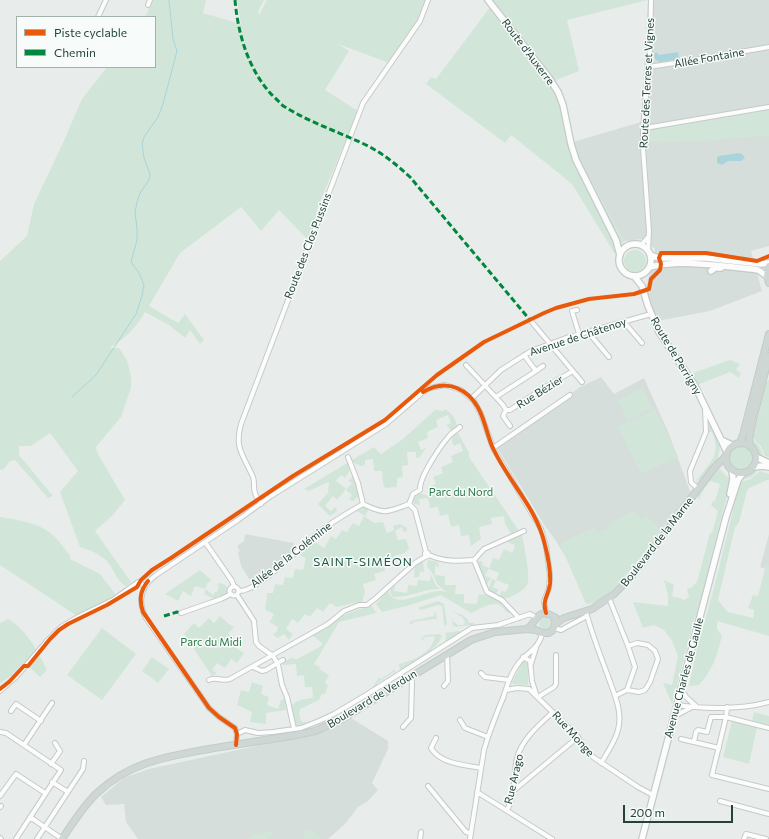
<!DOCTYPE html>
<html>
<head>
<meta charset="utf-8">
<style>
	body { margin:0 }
	#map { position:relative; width:769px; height:839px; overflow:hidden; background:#e8edeb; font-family:Commissioner,sans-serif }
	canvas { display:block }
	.legend { position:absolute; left:16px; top:16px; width:140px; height:52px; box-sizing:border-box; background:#f7fbf9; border:1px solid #a3b1ad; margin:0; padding:5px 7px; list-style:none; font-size:12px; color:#24423a }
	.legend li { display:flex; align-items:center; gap:8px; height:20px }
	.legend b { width:20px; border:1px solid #a3b1ad }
	.scale { position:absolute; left:623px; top:805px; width:110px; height:18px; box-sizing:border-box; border:2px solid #24423a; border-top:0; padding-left:5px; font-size:12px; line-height:14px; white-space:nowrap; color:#24423a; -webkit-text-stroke:3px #f7fbf9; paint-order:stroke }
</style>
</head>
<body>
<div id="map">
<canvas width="769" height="839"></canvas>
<ul class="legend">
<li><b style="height:5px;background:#e8590c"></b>Piste cyclable</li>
<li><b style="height:5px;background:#00873e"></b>Chemin</li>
</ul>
<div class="scale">200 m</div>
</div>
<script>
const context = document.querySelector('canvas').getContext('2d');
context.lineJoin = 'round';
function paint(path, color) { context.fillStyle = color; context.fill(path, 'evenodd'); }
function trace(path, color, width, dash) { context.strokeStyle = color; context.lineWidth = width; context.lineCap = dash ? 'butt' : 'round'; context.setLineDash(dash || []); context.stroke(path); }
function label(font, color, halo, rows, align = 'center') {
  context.font = font + ' Commissioner,sans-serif'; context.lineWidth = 3; context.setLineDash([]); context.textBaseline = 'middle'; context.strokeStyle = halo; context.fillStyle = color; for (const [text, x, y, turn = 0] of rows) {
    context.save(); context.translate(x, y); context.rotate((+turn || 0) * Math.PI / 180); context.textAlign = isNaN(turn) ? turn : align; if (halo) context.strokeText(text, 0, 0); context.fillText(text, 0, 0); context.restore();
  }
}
const built = new Path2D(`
	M648,0H769V246L751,251L762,291L710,311L657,321L646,289L655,249L642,239L624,241L581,163L573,142L641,122Z
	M601,377L614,394L644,378L669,434L691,494L623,574L568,561L556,541L545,526L497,447L580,387Z
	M245,534L294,543L292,551L269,572L257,580L249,579L241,566L238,552L240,551L237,546L244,541Z
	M769,534V570L760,567Z
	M351,718L388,741V749L372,783L378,790L368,801L358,807L346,823L328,839H138L126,822L124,804L106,805L101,797L124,778L149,769L316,733L331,728Z`);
const green = new Path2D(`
	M153,0H206L203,13L241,24L237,0H264L258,11L259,15L267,0H431L427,10L392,64L338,44L349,51L325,90L358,111L317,209L311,243L279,210L261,231L241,207L180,253L149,306L178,323L185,314L204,340L200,344L190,330L185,338L169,325L145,312C137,327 124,340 109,348H119L127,360L131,376V388L121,417L96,447L98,454L125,500L112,516L95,531L131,582L126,586C116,581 114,568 106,560C98,553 89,550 80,547L60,492L78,471L50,433L31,446H19V455L53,496L48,498L15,460L10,461L4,469L0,470V261L27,236L34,204L62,145L82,99L107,67H155V17H145Z
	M486,0H648L567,20L579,71L556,80L573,142L581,163L624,241L615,254L572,184L511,135L505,143L426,84L431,77L436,79L491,6Z
	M769,109V135L703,141L657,142L650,141L648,139L649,132L655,129Z
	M624 261a11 11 0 1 1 22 0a11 11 0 1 1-22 0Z
	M730,360L740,364L736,370L741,373L739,378L730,372L697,385L690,374Z
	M768,380H769V457L765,456L761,446L752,437L759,415L765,384Z
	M642,388L652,408L627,420L618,400Z
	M445,409C452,414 457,419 457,428L452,431L446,425L451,423L448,415L436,420L438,427L427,432L428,438L418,442L421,450L426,448L420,457L416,458V452H407L408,465L402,466L403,477L397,478V487L385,488L383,484L382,471H374L373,459L365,460V465L361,466L354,463L352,460L374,447L381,454L403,439L435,410L444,411Z
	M655,409L678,456L641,474L618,427Z
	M709,422H711L721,444C719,449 719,456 717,460C715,466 701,480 696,482C707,463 723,458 712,432H708Z
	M458,433L469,453V457L519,531L511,534L505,524L504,516L491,518L492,524L479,527L481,539L471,546L469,535L461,536L459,525L451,527L448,514L440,516L438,507L430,508L428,498L419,499L420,505L414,504L413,499L419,493L429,496L431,492L427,488L436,484L433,477L443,473L441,467L453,462L451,456L463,451L460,443L454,446C452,442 451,439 453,434Z
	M752,439C759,444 763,451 763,459C758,455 752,445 752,439Z
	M729 458a12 12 0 1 1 24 0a12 12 0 1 1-24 0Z
	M349,462L350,470L345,478L341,475L336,481L346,489L337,500L333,496L325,506L331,511L335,507L337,509L336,512L330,516L318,504L328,493L329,482L308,491L304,489Z
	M760,468L752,477L741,480L745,476Z
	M718,469H720L726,476L731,479L697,616L695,617L672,704L663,683L672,685L678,656L672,641L664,630L654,625L643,628L633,602L668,606V595L664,580L674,585L672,596L685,600L689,596L687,589L691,588L697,582L710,533H712L718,511L711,505L713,501H715L720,484L710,481L702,492L699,500L697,495Z
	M760,471L769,474V480H767L749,488L747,491L739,522L736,527H735L718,600L728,612L753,618L754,610L748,608L753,595L758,596L766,565L769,566V636L717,621V629L722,636C716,658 714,668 699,685L689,686L697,648L714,588L740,482L751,479Z
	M352,477H354L359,496L353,501L349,499L352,495L346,490L352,483L348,481Z
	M363,506L369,509L365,516L357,511Z
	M634,511L636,515L639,514L641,519L647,516L661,530C647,548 609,605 586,604L560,544L593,528L597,533L608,529L607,525Z
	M364,516L374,523L383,522L387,533L394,530L393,526C399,523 402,524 407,528L406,532H404L402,527L395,531L398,540L406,539L409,549L405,553L394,556L395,562L384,565L385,571L374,574L376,580L363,584L365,592L362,602L353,603L337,607L330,603L323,612L317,608L310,617L305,614L298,623L292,619L286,629L293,634L289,640L284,634L278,638L273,635L277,631L278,627L269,622L273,618L272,617L274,614L265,610L267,593H273L275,584L283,585L285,577L293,578L295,569L303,570L306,558L297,554L311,543H317L324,548L331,536L336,539L342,530L347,532L353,523L359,526Z
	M0,517C19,520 42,523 56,538C61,543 65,550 70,555V559L100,574L117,596L77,616L0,565Z
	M522,535C524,544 530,575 528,582C527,588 519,593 514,595C509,598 505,600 500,596L501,591L506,592L509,585L496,580L499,573L489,569L493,558L499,560L504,549L512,553L515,545L505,541Z
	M428,560L438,562L439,567L435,566V575L445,576V585H456L455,594H464V603L477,604L479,594C493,595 501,602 510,612V613C504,612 504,607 500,605C492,601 478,610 471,613L441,595L410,605L382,612L376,604L388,590C394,614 430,585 446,592L437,584L433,574L427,567Z
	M480,561L483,562L482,565L489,568L485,576L491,578L487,585L485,583L478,565L477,562Z
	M420,562H423L424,572L420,571L419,577H414L415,567Z
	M200,570L211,580L209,583L208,582L205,589L195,586L191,596L183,591L178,601L165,594Z
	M431,574L436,586L440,589C424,588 410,598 393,597L391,594L390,590L395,585L394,591L407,593L408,585L417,586L418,580L430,581Z
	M492,579L496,581L493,587L499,590L494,595L488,591Z
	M220,583L225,585L229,589L227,594L214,599L204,594L206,589L213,595L215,592H217L219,586L217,584Z
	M438,601L444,604L447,624L445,626L444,624L442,606L438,605L421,610L418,608L420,607Z
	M372,606L376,613L339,622L314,664L320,667L319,669L329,675L325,683L328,685L325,694H322L319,700L300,709L299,714L301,721L303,722H308L297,726L295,724L292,706C296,699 305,699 313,698L312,687H305L304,675L297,676L296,664L283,665V662L291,658L297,659L318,648L323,644L312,635L328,627L337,618L359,609Z
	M435,612H436L437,622L436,619L413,622V624H410V623L411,621L434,616Z
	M453,612C460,613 467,616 469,623H474V625L453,627L452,619L453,618V621L458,625H464L465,622L462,617Z
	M220,616L229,624L234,627L228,634L238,641L234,647L244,653L237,663L231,659L225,668L217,663L212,670L217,673L212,676L184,634L194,623L199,628L209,618L214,623Z
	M539 624a6 6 0 1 1 12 0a6 6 0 1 1-12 0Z
	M8,619C26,629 38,651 47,670L40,677L24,662L11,676L0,683V623Z
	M102,628L136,654L102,700L67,675Z
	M461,632L445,643L446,636L445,633L459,631Z
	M440,634L442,636C439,647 411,668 400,670L399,664C414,660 432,653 435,636L425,637L423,640L421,639L425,635Z
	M152,657L169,669L158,683L142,671Z
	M525,661L527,662L528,665V684L527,685L513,684L512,682L522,663Z
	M395,669V674L394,672L377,683L378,685L374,688L373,687L379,677L381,679Z
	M252,682L263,686L261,694L269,697L267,705L278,709L281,700L285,699L286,710L266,713V724L250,722L252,712L237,705L241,690L249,692Z
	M754,712L769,716V725L752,721Z
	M732,721L757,728L749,764L723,757Z
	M305,829L314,832L321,839H304Z
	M278,830L268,837L269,839H249L254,834Z`);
const water = new Path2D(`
	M656,52L659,55L678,52L679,59L659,62L655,59L654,55Z
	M738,153L742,154L745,158L741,161H728L722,165L717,163V157C724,154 731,155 738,153Z`);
const stream = new Path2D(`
	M72,397L96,375L136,314L142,296L144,285L139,273L131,262L137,240V228L135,213L137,202L140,193L149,180L150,174L144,158L142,144L144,137L158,117L163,104L177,51L173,39L169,0`);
const street = new Path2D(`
	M148,5L150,0
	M98,17L106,0
	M648,67L689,61L769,47
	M643,130L651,127L769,107
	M639,245L642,244L648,237
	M648,251L649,231L643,148V130L650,49L651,0
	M577,310L572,311L579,334
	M531,321L582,382
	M624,322L642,343
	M588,332L609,357
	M466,365L503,405L506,410
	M536,371L543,366
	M496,397L536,371L524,355
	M472,398L501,370L531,351L566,338L651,314
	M506,410H510L547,386L573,371
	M506,410L503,416L510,426
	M493,448L570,395
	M348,457L358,483L363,504C385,515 387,512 409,504
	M698,489L691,482L690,471L706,432L705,408
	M261,504C259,500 256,497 255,493C253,488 255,482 253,477C244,456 234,449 241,424L363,103L420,21L428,0
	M409,504L413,494L420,490C419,477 441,445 450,435C453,432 457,430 460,427
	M409,504L415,510L426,552
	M205,542L232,581L234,586
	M429,555C444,562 458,561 474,560L487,592L502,600L519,618
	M474,560L484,549L524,531
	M229.5 591a4.5 4.5 0 1 1 9 0a4.5 4.5 0 1 1-9 0Z
	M239,591C259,592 304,542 322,530C335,520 349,512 363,504
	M237,595L254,621L256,642L259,646L273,656L278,664L282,685L287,697L294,729
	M609,598L628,646L635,667L627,690L615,696
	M586,612C592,634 600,655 608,676C614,694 623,711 618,730C615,742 607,753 601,763
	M181,613L221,599L231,594
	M554,628L561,630L587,616
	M523,657L530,661L532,681L536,694
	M531,664L536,648
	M253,667L262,671L266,670L283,660
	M481,673L485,677L509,680
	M209,680C216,676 222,682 230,679L328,624L344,611L359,605H367L376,598L415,563L425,557L428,556V553H425V557
	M444,686L448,681L447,654
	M681,688L686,697L697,707
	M506,690L517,688L529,689L578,737L585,749L593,757L638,787L653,795
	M627,690L639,692L645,690L650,682L658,659L655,651L648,645L637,643L628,646
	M0,691L16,677L47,641L61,627L78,617L113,600L138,582L145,586
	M538,697L554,687L556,684V655
	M676,705C706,709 740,710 769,702
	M727,707L726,717L712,775L769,789
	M11,711L16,704L41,721
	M673,717L692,707
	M460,720L465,728L488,737
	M403,727L411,718L412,682L411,676
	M0,732L6,733L61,770L16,839
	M237,734L245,730L258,733L273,732L301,728L319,721L334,714L366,695L472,628L498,625L530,614L537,618
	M436,738L431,748C440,764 465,765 481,768
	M681,739L719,748
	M694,742L696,732L698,730L707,732L711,717H726L769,728
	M24,745L52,703
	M236,745L237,734L235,728L219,717L209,708L146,618C137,601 141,586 156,575L238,520L271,496L386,424L423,392L430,388L445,385L461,390L474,401L481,414L493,448L541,529L546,546L550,575L549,588L544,601L546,613
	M51,764L60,751L55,743
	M52,782L68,792
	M428,786L466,832L470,833
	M477,792L552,839
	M512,792L578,737
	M0,796L16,774L45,793
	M720,801L769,814
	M0,807L1,806
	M507,810C516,795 513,775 517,758C522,739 539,725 553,712
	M30,817L62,839
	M0,838L1,839
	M37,839L83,769L84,761
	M420,839L421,832
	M470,839L484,750C489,732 496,715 503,698C507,686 510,674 518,664C526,653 540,648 542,633
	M744,839L746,834L766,839`);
const secondary = new Path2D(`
	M488,0L549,78L558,92L563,105L571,144L576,160L616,240L620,255
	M619 260a16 16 0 1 1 32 0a16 16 0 1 1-32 0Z
	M650,254L652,256L659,258H706L761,264L769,263
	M650,267C681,259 720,266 752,269L758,270L767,276
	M711,271L715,268H721
	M634,276L642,286L648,306L659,332L695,386L727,452
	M721,440L732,445
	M756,457L769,463
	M753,467L762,466L769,467
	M730,494L733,479L732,470
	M642,839L726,517L738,480L743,473`);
const primary = new Path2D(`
	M769,266L767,276L769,283
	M726 458a15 15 0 1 1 30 0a15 15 0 1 1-30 0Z
	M740,443L743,435L769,334
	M750,446L749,440L751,428L769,356
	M555,624L564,618L592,609L614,594L632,576L714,468L726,456
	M527,629C535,624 537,611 547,614C551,614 553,617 556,618
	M62,839C73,823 83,806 97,793C130,762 165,757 209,749C238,744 267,740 296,735L315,731L342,719L471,640L495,632L527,629L536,630L542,633H549C555,629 557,624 553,617`);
const quiet = new Path2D(`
	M235,0C238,35 249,72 274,97C278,100 281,105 285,107C311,123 339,132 366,145C382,153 396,164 410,177L530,320
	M164,616L177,612L181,613`);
const cycleway = new Path2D(`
	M423,392C438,383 454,383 468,395C483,408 485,429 492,446C507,480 537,508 545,545C548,557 551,572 550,584C548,597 542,599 546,613
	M148,581C140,591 139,600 143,612L209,708L219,717L235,728L237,734L236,745
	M0,689L9,682L24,666H28L50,639L59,630L68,624L107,605L137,587L141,580L152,570L171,558L293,476L385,420L437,375L484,342L544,313L556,308L589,299L634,294L649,289L651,279L660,270L661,264L659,258L661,253H706L757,261L769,256`);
const streetNames = [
	["Route d'Auxerre",528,52,53],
	["Allée Fontaine",709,58,-10],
	["Route des Terres et Vignes",647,83,-87],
	["Route des Clos Pussins",308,246,-69],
	["Avenue de Châtenoy",578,337,-18],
	["Route de Perrigny",676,356,59],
	["Rue Bézier",540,392,-32],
	["Boulevard de la Marne",657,542,-52],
	["Allée de la Colémine",291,555,-38],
	["Avenue Charles de Gaulle",684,678,-75],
	["Boulevard de Verdun",372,699,-31],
	["Rue Monge",573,734,48],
	["Rue Arago",514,779,-77]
];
const parkNames = [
	["Parc du Nord",461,492],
	["Parc du Midi",211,642]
];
const neighbourhoodNames = [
	["SAINT-SIMÉON",363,562]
];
paint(built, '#d6dedb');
paint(green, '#d1e6d8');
paint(water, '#a9d4db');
trace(stream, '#a9d4db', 1);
trace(street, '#c5cac8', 6);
trace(secondary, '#c3cbc8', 8);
trace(primary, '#c3ccc9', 8);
trace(street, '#fcfcfc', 4);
trace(secondary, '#fcfcfc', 5.5);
trace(primary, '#cfd7d5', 6);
trace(quiet, '#00873e', 3, [6, 3]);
trace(cycleway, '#e8590c', 4);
label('11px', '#24423a', '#f7fbf9', streetNames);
label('11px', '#2d7a4b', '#f7fbf9', parkNames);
context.letterSpacing = '1px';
label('12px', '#1f5548', '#f7fbf9', neighbourhoodNames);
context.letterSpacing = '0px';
</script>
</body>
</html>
